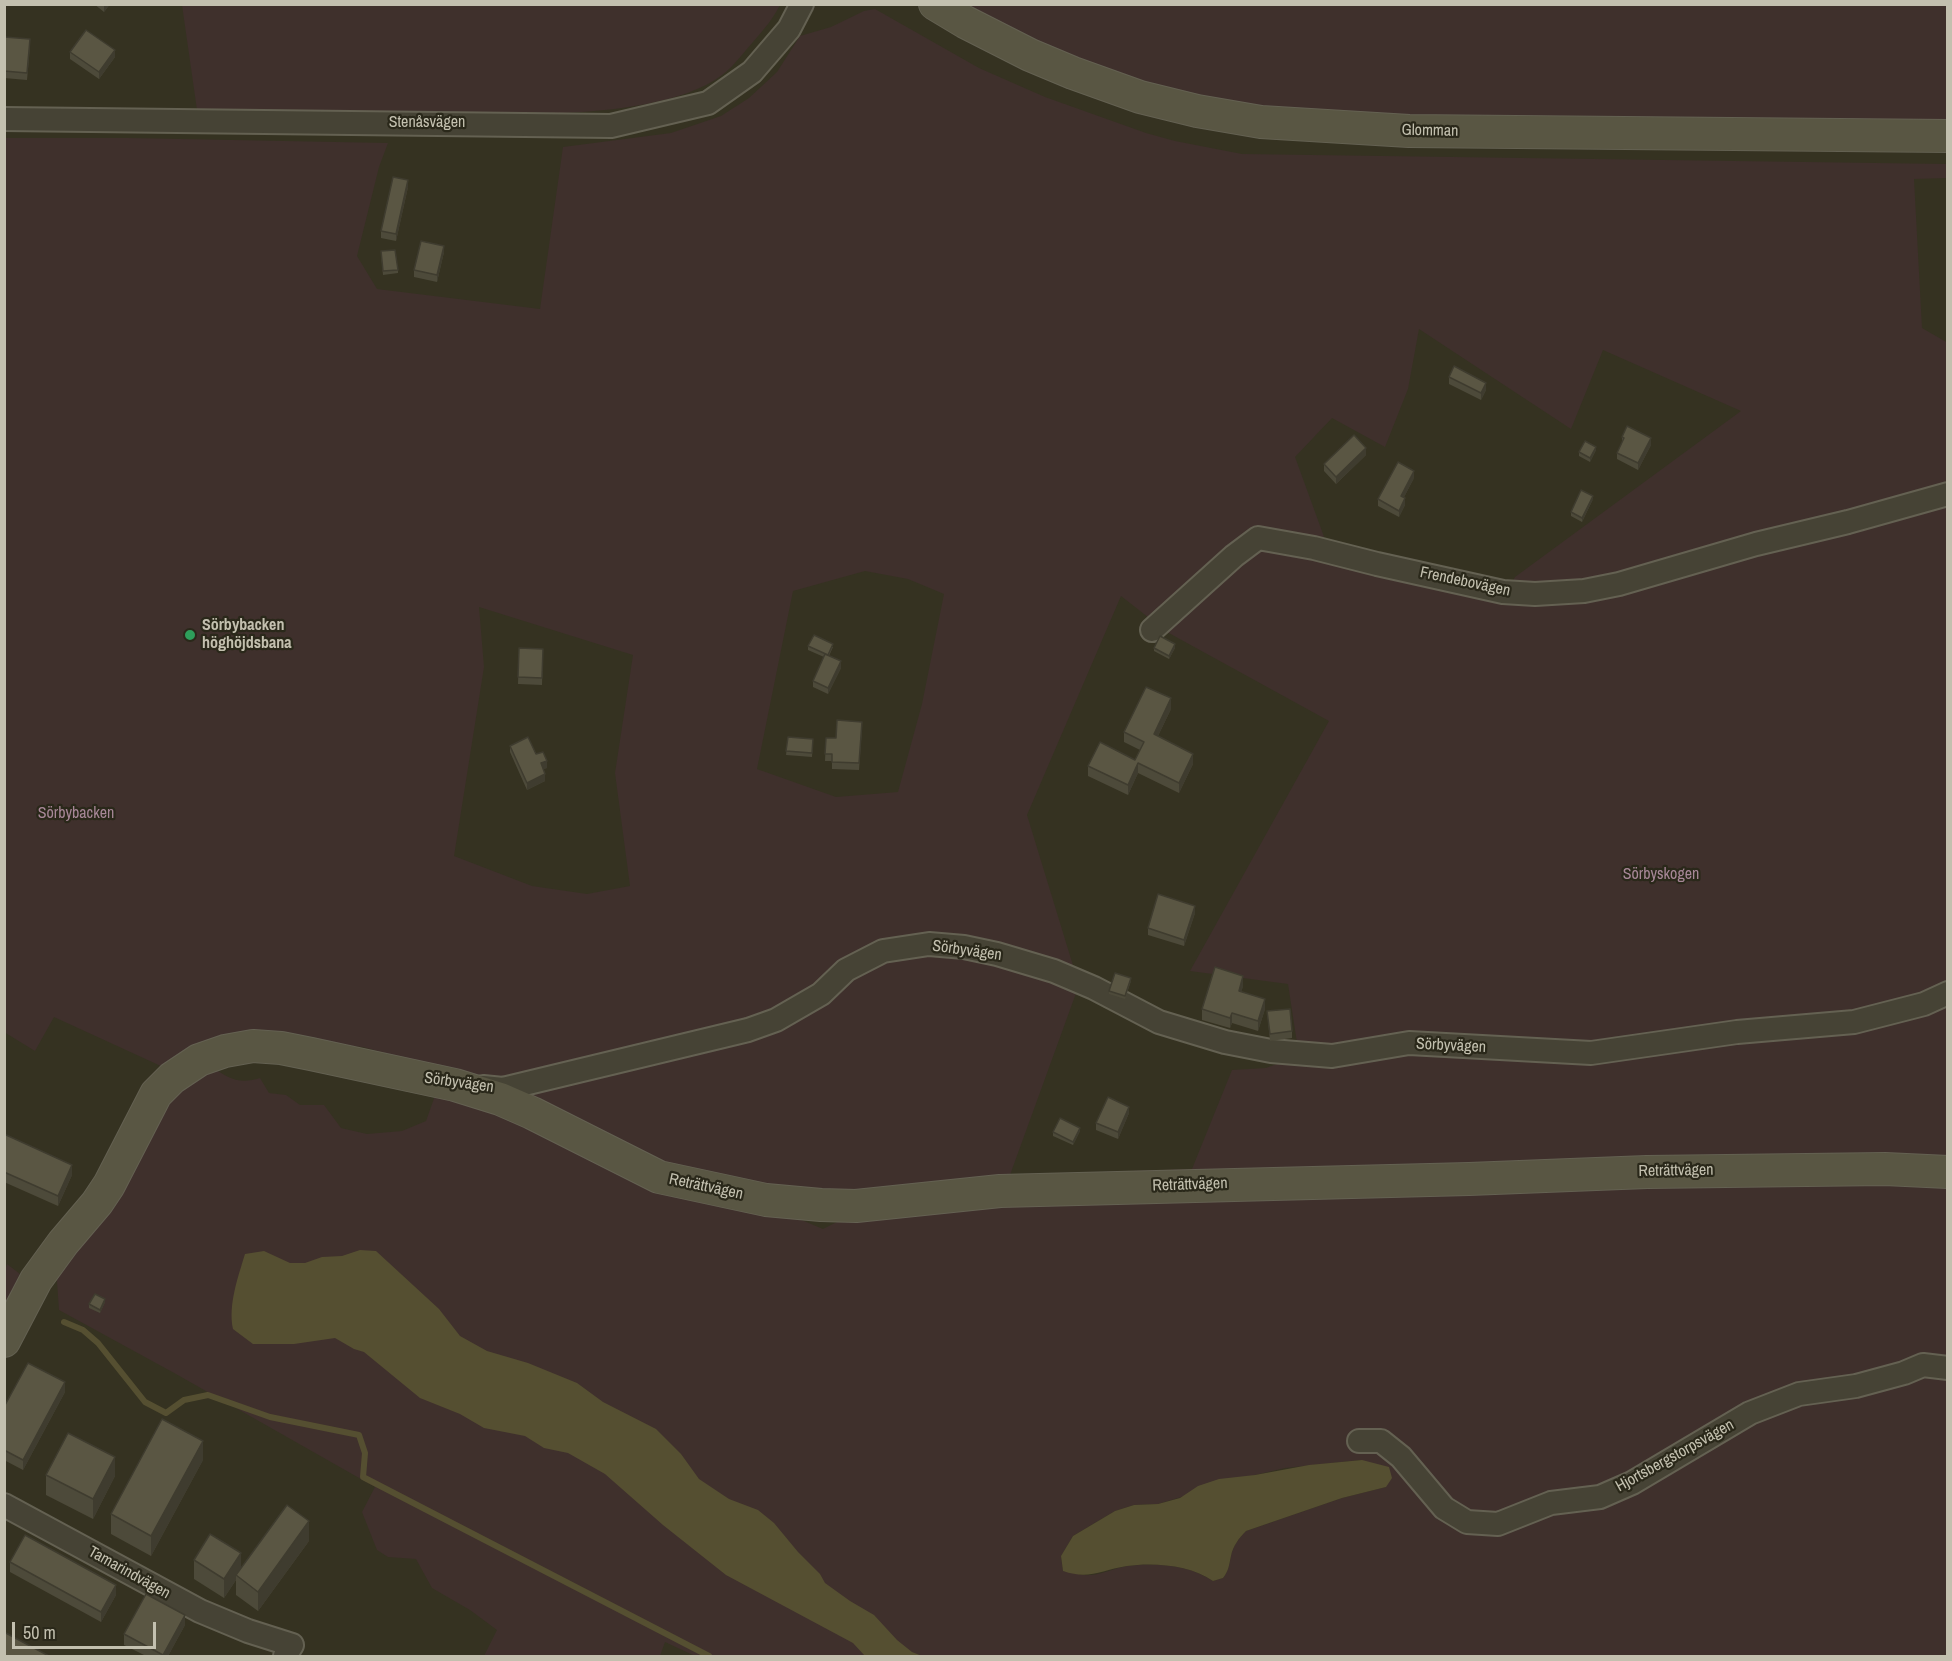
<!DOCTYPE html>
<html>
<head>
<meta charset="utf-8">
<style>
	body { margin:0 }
	#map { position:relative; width:1952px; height:1661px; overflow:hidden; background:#353221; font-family:"Archivo Narrow",sans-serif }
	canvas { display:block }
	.frame { position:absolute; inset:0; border:6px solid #c3c0af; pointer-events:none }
	.scale { position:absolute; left:12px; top:1622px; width:144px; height:27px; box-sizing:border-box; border:3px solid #c3c0af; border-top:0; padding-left:8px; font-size:18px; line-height:21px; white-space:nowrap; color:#c3c0af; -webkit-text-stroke:4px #2a281a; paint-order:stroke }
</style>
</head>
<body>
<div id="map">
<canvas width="1952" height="1661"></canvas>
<div class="frame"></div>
<div class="scale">50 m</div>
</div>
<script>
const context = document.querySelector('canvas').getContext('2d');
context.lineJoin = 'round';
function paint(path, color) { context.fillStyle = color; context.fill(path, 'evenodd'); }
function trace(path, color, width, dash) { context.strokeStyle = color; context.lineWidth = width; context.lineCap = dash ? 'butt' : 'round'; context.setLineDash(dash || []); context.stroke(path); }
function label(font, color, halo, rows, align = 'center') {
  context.font = font + ' "Archivo Narrow",sans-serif'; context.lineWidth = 4.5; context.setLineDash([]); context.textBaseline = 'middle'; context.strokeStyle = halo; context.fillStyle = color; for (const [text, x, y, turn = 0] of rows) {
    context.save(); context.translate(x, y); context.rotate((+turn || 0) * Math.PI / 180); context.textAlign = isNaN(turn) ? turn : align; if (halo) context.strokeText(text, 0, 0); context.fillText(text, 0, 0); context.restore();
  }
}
const green = new Path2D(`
	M182,5H780C773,19 764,29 753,42C744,52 733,67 722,75C684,104 609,111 563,113L197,110Z
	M968,5H1947V125L1412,122L1237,107L1147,86L1032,42Z
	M875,9L979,68L1045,97L1146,133L1175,141L1242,154L1947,164V178L1914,179L1922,328L1948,343L1947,1162L883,1192L721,1188L443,1069L363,1047L272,1039L163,1067L54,1017L35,1051L4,1032V138H129L388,143L379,167L357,256L377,289L540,309L563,147L671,133L721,116L749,98L777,72L800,36L831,27L864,11ZM1419,329L1571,429L1603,350L1741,411L1515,577L1505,595L1331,556L1295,457L1332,418L1385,447L1408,389ZM865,571L908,579L944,594L922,704L898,792L836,797L757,769L793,591ZM1121,596L1167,632L1329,721L1190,971L1288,984L1299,1056L1266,1068L1232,1070L1192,1169L1010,1175L1079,985L1027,815ZM479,607L633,655L615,773L630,886L587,894L532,886L454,856L484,667Z
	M210,1065C227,1078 239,1085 260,1078L269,1093L286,1095L300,1105H324L341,1128L367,1134L402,1131L426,1121L437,1090L804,1221L823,1229L843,1219L975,1203L1947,1180V1656H695L665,1642L660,1656H484L497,1630L470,1610L432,1588L416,1559L388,1557L377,1550L362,1512L375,1487L176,1374L59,1310L56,1267L160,1106ZM1361,1460L1386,1487L1342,1498L1246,1531C1239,1538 1233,1546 1231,1556C1229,1565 1229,1570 1223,1578L1213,1581C1190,1565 1155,1562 1127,1566C1115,1568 1103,1574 1091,1575C1082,1576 1072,1572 1063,1571L1061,1556L1073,1536L1115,1511L1134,1505L1158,1504L1255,1475L1285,1468Z
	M7,1264L20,1274L5,1305V1270Z`);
const water = new Path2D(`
	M360,1250L376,1251L439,1309L460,1336L487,1351L528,1363L577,1383L603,1402L656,1429L681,1454L699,1479L729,1499L758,1510L774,1523L798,1552L820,1574L825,1583L850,1601L874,1615L897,1640L912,1652L922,1656H865L853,1643L726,1575L663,1525L605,1474L568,1453L544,1448L525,1436L484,1428L460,1414L420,1398L364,1352L354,1349L335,1338L294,1344H253L233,1329C228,1305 238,1277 245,1254L264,1251L290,1263H305L322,1257L342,1256Z
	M1362,1460L1389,1467L1392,1478L1386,1487L1342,1498L1246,1531C1239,1538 1233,1546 1231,1556C1229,1565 1229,1570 1223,1578L1213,1581C1191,1565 1153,1562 1127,1566C1101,1570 1089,1580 1063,1571L1061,1556L1073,1536L1115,1511L1134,1505L1158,1504L1180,1498L1198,1486L1219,1479L1255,1475L1309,1465Z`);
const stream = new Path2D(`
	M64,1322L83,1330L98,1343L145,1402L166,1413L184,1400L208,1395L270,1417L359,1435L365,1453L363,1477L709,1656`);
const street = new Path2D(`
	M4,119L611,126L708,103L752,72L789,29L802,4
	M1152,630L1234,556L1258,538L1314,548L1377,564L1503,592L1535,594L1584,591L1619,584L1756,544L1848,522L1948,494
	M483,1087L503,1089L748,1030L776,1020L821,994L846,970L883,951L929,944L964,947L997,954L1054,971L1094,988L1159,1022L1225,1042L1271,1051L1332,1056L1409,1043L1591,1053L1737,1032L1854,1022L1924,1004L1948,993
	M1359,1441H1381L1401,1457L1444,1508L1467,1522L1498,1524L1551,1503L1600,1497L1632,1483L1750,1413L1799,1394L1856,1386L1904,1373L1923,1365L1948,1368
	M4,1505L200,1611L248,1631L292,1645L285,1656`);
const secondary = new Path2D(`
	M935,4L965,22L1030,55L1073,73L1140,97L1197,111L1261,122L1409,131L1948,136
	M4,1341L36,1280L63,1243L97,1203L109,1185L156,1094L172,1078L199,1060L225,1051L253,1046L281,1048L311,1054L455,1085L500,1099L532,1113L659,1177L766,1200L821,1205L856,1206L1000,1191L1469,1179L1647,1172L1885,1169L1948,1172`);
const wall = new Path2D(`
	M94,4H110L104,12Z
	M4,37L30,46L27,80L4,78Z
	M70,52L115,57L99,79L70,59Z
	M408,187L396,241L381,238V231Z
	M444,252L437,282L414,277V270Z
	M381,254L398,270V273L383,275Z
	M1449,377L1486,390L1481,400L1449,384Z
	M1622,437L1651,445L1638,470L1617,459V453L1622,444Z
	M1596,450L1590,462L1579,456V452Z
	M1366,455L1336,484L1324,471V464Z
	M1414,478L1404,497L1405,505L1399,517L1378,506V499Z
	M1593,499L1582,522L1571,516V512Z
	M808,646L833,647L829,656L841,668L828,694L813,687V681L824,657L808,650Z
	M519,648L543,649L542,685L518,684Z
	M1154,648H1175L1169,659L1154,651Z
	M1171,709L1158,736L1193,764L1179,793L1138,773L1128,795L1088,776V766L1135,760L1140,750L1124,742V732Z
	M862,728L859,770L832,769V761H825L826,738H836Z
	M788,737L813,739L812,757L786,755Z
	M510,746L547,768L543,769L545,781L527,790L510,752Z
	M1195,913L1184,946L1148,935V928Z
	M1131,981L1125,999L1109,994V991Z
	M1243,986L1241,992L1265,1009L1258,1031L1232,1023L1230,1028L1202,1020V1009Z
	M1267,1011L1292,1031V1038L1270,1041Z
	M1129,1113L1118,1139L1096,1130V1123Z
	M1080,1131L1073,1145L1053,1136V1132Z
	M4,1134L72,1175L58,1206L4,1182Z
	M105,1302L100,1313L89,1308V1304Z
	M65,1392L23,1470L4,1460V1407Z
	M203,1460L151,1556L111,1534V1514Z
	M46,1475L115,1476L93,1519L46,1495Z
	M309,1541L258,1611L236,1595V1580L224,1598L194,1579V1560L241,1569Z
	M10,1562L116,1595L101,1622L10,1572Z
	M185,1625L168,1656H146L124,1645V1634Z`);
const shadedWall = new Path2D(`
	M105,4H110L104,12V5Z
	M115,50V57L99,79V72Z
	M408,180V187L396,241V234Z
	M444,246V252L437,282V275Z
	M1486,383V390L1481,400V393Z
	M1651,438V445L1638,470V463Z
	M1596,447V450L1590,462V458Z
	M1366,448V455L1336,484V477Z
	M1414,471V478L1401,503V496Z
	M1593,496V499L1582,522V518Z
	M1405,498V505L1399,517V511Z
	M1175,644V648L1169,659V656Z
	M841,661V668L828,694V688Z
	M1171,698V709L1154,744V734Z
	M1193,754V764L1179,793V783Z
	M547,761V768L541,770V763Z
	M1138,763V773L1128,795V785Z
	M545,774V781L527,790V783Z
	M1195,906V913L1184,946V940Z
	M1243,976V986L1239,1001V991Z
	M1265,999V1009L1258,1031V1021Z
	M1232,1013V1023L1230,1028V1018Z
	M1129,1107V1113L1118,1139V1132Z
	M1080,1128V1131L1073,1145V1142Z
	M72,1165V1175L58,1206V1196Z
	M105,1299V1302L100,1313V1310Z
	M65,1382V1392L23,1470V1460Z
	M203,1441V1460L151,1556V1536Z
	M115,1457V1476L93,1519V1499Z
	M309,1521V1541L258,1611V1592Z
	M241,1553V1572L236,1575V1580L224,1598V1579Z
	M116,1585V1595L101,1622V1612Z
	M185,1615V1625L168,1656H163Z`);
const building = new Path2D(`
	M86,30L115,50L99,72L70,52Z
	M4,37L30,39L27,73L4,71Z
	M393,177L408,180L396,234L381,231Z
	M421,241L444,246L437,275L414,270Z
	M395,250L398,270L383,271L381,251Z
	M1454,366L1486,383L1481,393L1449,377Z
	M1627,426L1651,438L1638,463L1617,453L1624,438L1622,437Z
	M1354,435L1366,448L1336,477L1324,464Z
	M1585,441L1596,447L1590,458L1579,452Z
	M1398,462L1414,471L1401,496L1405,498L1399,511L1378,499Z
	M1581,490L1593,496L1582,518L1571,512Z
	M814,635L833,644L828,655L808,646Z
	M1160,636L1175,644L1169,656L1154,648Z
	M519,648L543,649L542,678L518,677Z
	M825,654L841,661L828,688L813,681Z
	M1146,687L1171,698L1154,734L1193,754L1179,783L1138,763L1128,785L1088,766L1100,742L1135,760L1144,742L1124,732Z
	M837,720L862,722L859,763L832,762V754H825L826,738H836Z
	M528,737L536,754L543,752L547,761L541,763L545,774L527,783L510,746Z
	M788,737L813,739L812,753L786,751Z
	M1158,894L1195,906L1184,940L1148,928Z
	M1215,967L1243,976L1239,991L1265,999L1258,1021L1232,1013L1230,1018L1202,1009Z
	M1115,973L1131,978L1125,996L1109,991Z
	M1290,1009L1292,1031L1270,1034L1267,1011Z
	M1108,1097L1129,1107L1118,1132L1096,1123Z
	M1060,1118L1080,1128L1073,1142L1053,1132Z
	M4,1134L72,1165L58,1196L4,1172Z
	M95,1294L105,1299L100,1310L89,1304Z
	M28,1363L65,1382L23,1460L4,1450V1407Z
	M162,1419L203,1441L151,1536L111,1514Z
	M68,1433L115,1457L93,1499L46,1475Z
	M287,1505L309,1521L258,1592L236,1575Z
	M210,1534L241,1553L224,1579L194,1560Z
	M25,1535L116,1585L101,1612L10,1562Z
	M146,1594L185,1615L163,1655L124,1634Z
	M4,1632L49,1656H4Z`);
const markers = [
	[190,635,6,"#2e9e5b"]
];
const streetNames = [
	["Stenåsvägen",427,123],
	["Glomman",1430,131,1],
	["Frendebovägen",1465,582,12],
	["Sörbyvägen",967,951,8],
	["Sörbyvägen",1451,1046,3],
	["Sörbyvägen",459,1083,8],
	["Reträttvägen",1676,1171,-1],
	["Reträttvägen",1190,1185,-2],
	["Reträttvägen",706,1187,12],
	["Hjortsbergstorpsvägen",1675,1456,-29],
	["Tamarindvägen",129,1573,29]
];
const poiNames = [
	["Sörbybacken",202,626],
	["höghöjdsbana",202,644]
];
const parkNames = [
	["Sörbybacken",76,814],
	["Sörbyskogen",1661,875]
];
paint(green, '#3f302c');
paint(water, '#554f31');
trace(stream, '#554f31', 6);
trace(street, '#646152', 26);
trace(secondary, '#646152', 34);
trace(street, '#464335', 22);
trace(secondary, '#595643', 32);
paint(wall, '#4d4a3a');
paint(shadedWall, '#3f3c2f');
paint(building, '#5a5643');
trace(building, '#3f3c2f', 1.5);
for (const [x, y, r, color] of markers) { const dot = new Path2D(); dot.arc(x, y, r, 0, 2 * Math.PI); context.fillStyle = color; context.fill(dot); trace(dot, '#2a281a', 2); }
label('16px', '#c3c0af', '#2a281a', streetNames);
label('bold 16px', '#c3c0af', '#2a281a', poiNames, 'left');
label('16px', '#a78797', '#2a281a', parkNames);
</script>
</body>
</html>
